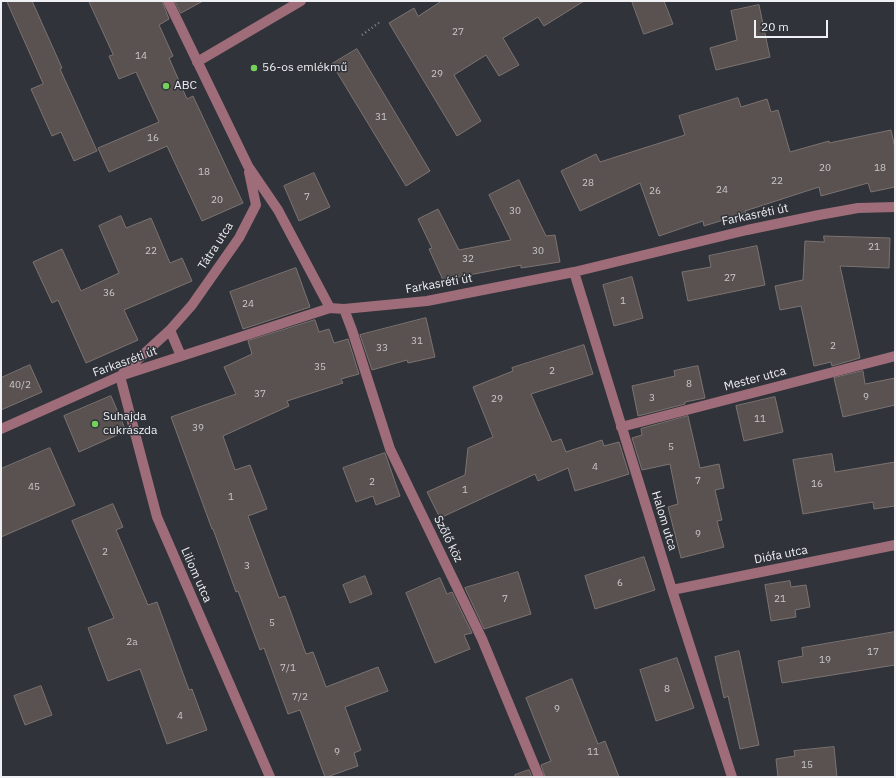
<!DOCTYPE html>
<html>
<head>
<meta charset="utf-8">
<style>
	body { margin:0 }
	#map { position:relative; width:896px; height:778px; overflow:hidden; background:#303339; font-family:"IBM Plex Sans",sans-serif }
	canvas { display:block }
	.frame { position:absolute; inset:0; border:2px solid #eef0f4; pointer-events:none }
	.scale { position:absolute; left:754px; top:20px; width:74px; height:18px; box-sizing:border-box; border:2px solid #eef0f4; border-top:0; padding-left:5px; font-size:12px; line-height:14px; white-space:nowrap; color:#eef0f4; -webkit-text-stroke:3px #303339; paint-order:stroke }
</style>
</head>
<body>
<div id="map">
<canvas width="896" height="778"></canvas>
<div class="frame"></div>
<div class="scale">20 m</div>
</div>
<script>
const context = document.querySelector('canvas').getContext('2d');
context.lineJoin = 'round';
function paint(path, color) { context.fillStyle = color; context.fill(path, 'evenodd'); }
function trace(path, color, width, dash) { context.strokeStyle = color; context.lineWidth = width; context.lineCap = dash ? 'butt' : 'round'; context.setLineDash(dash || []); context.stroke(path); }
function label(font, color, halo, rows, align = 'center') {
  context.font = font + ' "IBM Plex Sans",sans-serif'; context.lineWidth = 3; context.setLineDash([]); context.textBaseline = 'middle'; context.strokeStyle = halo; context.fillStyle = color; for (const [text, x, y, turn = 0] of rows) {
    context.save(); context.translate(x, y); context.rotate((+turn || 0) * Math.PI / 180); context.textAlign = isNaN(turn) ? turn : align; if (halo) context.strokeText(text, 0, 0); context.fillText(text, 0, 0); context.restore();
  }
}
const building = new Path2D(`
	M7,1H32L62,68L60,69L97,151L74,161L61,132L52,136L31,89L43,84Z
	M89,1H162L169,19L159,25L173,56L169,58L187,99L193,96L243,203L202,221L167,146L109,172L98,148L159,122L136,72L119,79L109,56L113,55Z
	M175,1H203L181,13Z
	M442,1H584L544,26L538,17L503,38L519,65L499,76L486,55L454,75L481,121L457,136L389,23L414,8L418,16Z
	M632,1H664L673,24L644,34Z
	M759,5L770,57L716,70L710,48L737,40L731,11Z
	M357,49L430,171L406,186L332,64Z
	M738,98L741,107L767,99L771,112L778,110L790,152L829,141V143L891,130L895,148V187L871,192L868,183L821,196L819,187L745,211L746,213L704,226L703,221L659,236L640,183L580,211L561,171L596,154L600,162L685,135L679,116Z
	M314,173L330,207L299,221L284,186Z
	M519,180L546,236L555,235L560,262L521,268V265L443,280L429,249L432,248L418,219L438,209L459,250L511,240L489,195Z
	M121,216L126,228L151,218L170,263L182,258L192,281L124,310L138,340L86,363L58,300L52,303L33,262L62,249L81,291L119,273L99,226Z
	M824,236L890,238L889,268L840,266L860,358L832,366L831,362L814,366L801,306L780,310L775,286L803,280L805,241L824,242Z
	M757,246L765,285L688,301L682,272L711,267L709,256Z
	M296,268L310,307L243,329L230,292Z
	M632,277L643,318L614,326L603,285Z
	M426,318L435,357L408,363L407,360L372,370L360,335Z
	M315,320L319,332L329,329L334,343L348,339L359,374L341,379L343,383L287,401L289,406L223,436L235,470L250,465L267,509L248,516L279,598L285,596L306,654L313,652L326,687L378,667L388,691L345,707L361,750L354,753L358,766L327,777H325L300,710L288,714L264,648L260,650L238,591L236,592L213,529H212L171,417L236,394L224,367L252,354L248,341Z
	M584,345L593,374L531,394L552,442L561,439L566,452L602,440L604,446L619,442L629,474L575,491L568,468L538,481L535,474L440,518L427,492L465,475L468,448L493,437L473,387L513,371L512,368Z
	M30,365L42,392L1,410V378Z
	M698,366L705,398L685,402V404L638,416L632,386L675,376L674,371Z
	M863,371L865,384L895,378V405L843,417L834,378Z
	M111,396L126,431L79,452L64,416Z
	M775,397L783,432L744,441L736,406Z
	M688,416L700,468L719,464L724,488L715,490L722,520L717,521L724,547L681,558L668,507L678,504L670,464L642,470L632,438L642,435L641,429Z
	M50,448L75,505L1,537V469Z
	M385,453L400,496L376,505L373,496L356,502L343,468Z
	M832,454L835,472L895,462V506L874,509L873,502L803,514L793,460Z
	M113,504L123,527L116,530L148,605L157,602L189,690L192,689L207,730L167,744L140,669L108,681L88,628L114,618L72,521Z
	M644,557L655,590L595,609L585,576Z
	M518,572L531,614L484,629L465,588Z
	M365,576L372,594L350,603L343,585Z
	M440,578L447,594L452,592L472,633L464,635L470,649L435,663L406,593Z
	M790,581L791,587L806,585L810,607L795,610L796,617L771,621L765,585Z
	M895,632V665L782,683L778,661L803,656L802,648Z
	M739,651L759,745L740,749L728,696L724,698L715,657Z
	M677,658L694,708L656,721L640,670Z
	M572,679L598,744L605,741L619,777H545L541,765L551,761L526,698Z
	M41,686L52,715L25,725L14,696Z
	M834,747L837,777H778L776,759L795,756L794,751Z
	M529,770L532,777H515V775Z`);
const path = new Path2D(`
	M362,35L380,22`);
const minor = new Path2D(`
	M168,1L248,166L278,210L330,308
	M197,62L301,1
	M574,272L672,590L732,777
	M344,309L352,330L390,449L482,639L539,777
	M170,330L181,356
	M123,373L170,330L192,305L239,238L256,205L249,172
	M120,376L157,517L270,777
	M621,427L895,356
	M1,429L120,376L330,308L344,309L427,301L574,272L747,230L819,215L858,208L895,207
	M672,590L895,545`);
const markers = [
	[254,68,4,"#74d25c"],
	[166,86,4,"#74d25c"],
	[95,424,4,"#74d25c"]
];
const numberNames = [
	["27",458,32],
	["14",141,56],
	["29",437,74],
	["31",381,117],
	["16",153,138],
	["20",825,168],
	["18",880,168],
	["18",204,172],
	["22",777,181],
	["28",588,183],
	["24",722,190],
	["26",655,191],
	["7",307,197],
	["20",217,200],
	["30",515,211],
	["21",874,247],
	["22",151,251],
	["30",538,251],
	["32",468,259],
	["27",730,278],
	["36",109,293],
	["1",623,301],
	["24",248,304],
	["31",417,341],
	["2",833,346],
	["33",382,348],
	["35",320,367],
	["2",552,371],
	["8",689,384],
	["40/2",20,385],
	["37",260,394],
	["9",866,397],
	["3",652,398],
	["29",497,399],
	["11",760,419],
	["39",198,428],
	["5",671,447],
	["4",595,467],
	["7",698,481],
	["2",372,482],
	["16",817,484],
	["45",34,487],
	["1",465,490],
	["1",231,497],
	["9",698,534],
	["2",105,552],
	["3",247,566],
	["6",620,583],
	["7",505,599],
	["21",780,599],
	["5",272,623],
	["2a",132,642],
	["17",873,652],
	["19",825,660],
	["7/1",288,668],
	["8",667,689],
	["7/2",300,697],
	["9",557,709],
	["4",180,716],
	["9",337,752],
	["11",593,752],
	["15",807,765]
];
const poiNames = [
	["56-os emlékmű",262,68],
	["ABC",174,86],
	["Suhajda",103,417],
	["cukrászda",103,431]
];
const streetNames = [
	["Farkasréti út",755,215,-12],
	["Tátra utca",216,246,-57],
	["Farkasréti út",439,284,-10],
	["Farkasréti út",125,362,-20],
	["Mester utca",755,379,-15],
	["Halom utca",664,521,73],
	["Szőlő köz",448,539,64],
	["Diófa utca",781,555,-11],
	["Liliom utca",196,575,66]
];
paint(building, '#5a5250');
trace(building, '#7c7371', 1);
trace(path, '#86888d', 2.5, [1, 3]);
trace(minor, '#9e6d79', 10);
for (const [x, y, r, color] of markers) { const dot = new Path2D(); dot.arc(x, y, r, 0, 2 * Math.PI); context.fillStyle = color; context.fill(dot); trace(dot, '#303339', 1.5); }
label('10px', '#c9c8cb', null, numberNames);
label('12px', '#eef0f4', '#303339', poiNames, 'left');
label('12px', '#eef0f4', '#303339', streetNames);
</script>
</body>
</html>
